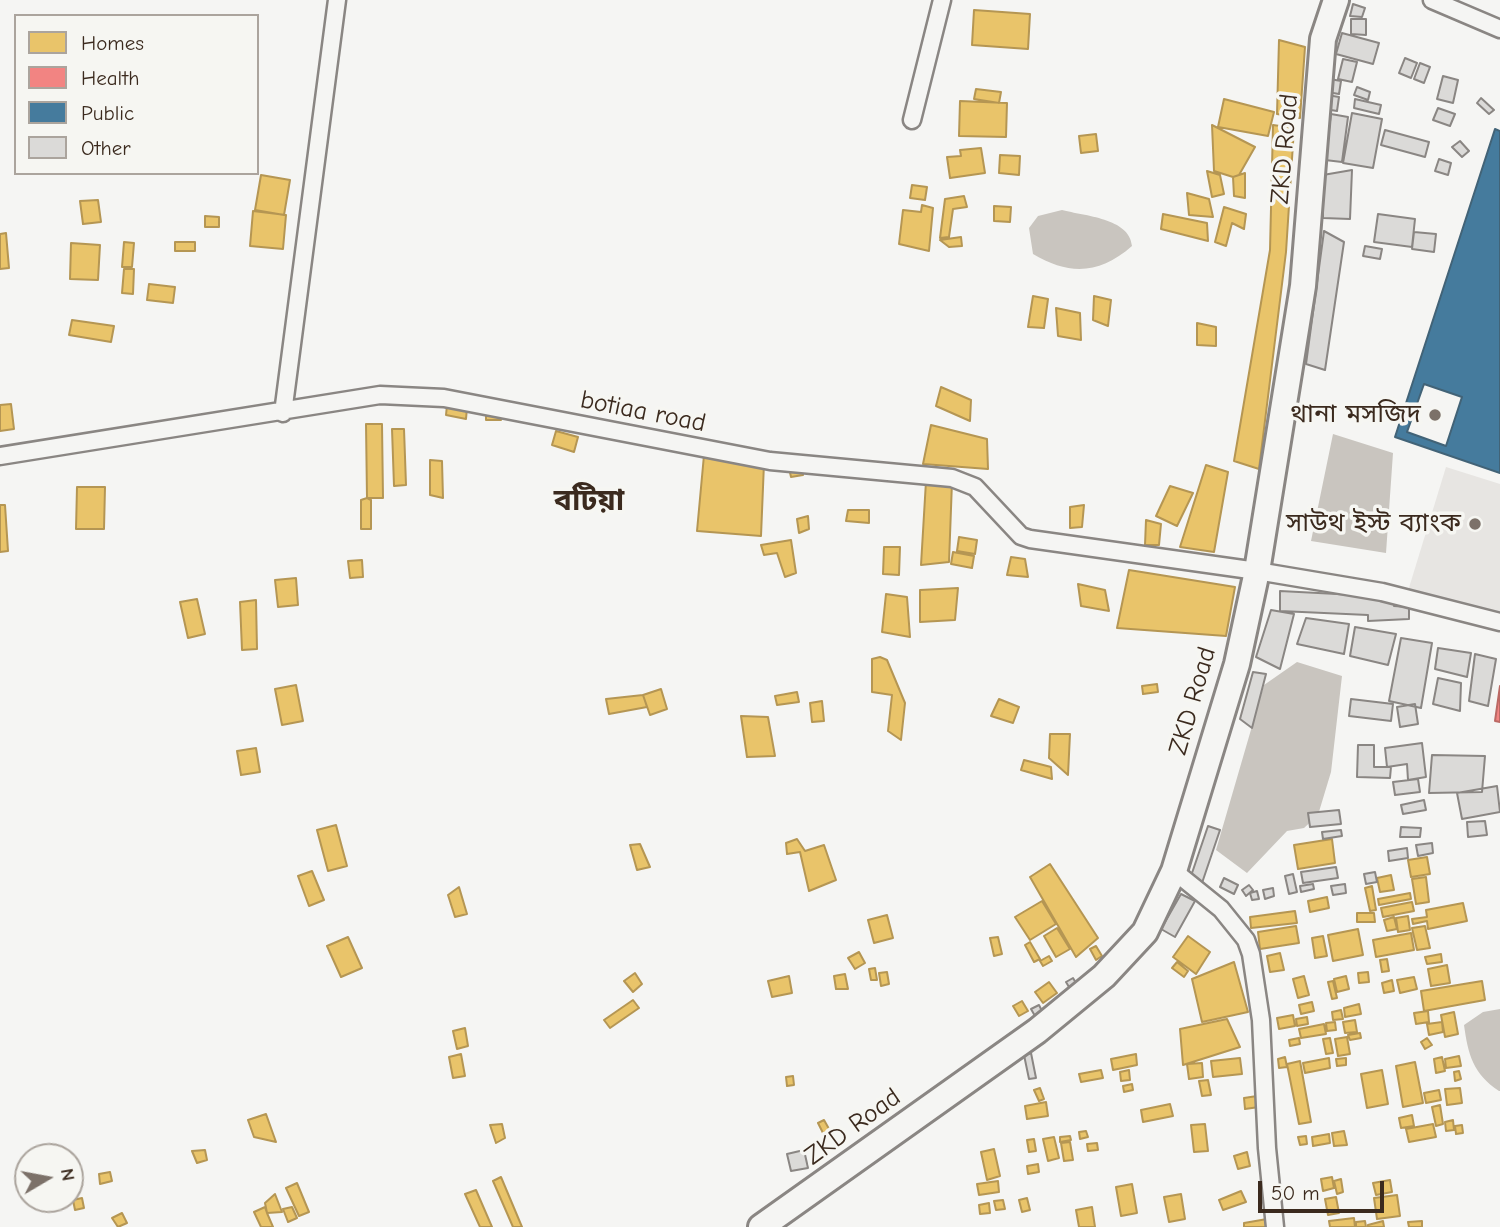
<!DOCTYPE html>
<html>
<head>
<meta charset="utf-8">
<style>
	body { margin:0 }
	#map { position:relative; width:1500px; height:1227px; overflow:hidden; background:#f5f5f3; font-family:"Comic Neue",sans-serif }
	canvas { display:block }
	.legend { position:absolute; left:14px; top:14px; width:245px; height:161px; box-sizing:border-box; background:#f6f6f2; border:2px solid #aba49d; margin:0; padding:9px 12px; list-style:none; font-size:21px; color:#3b2a1e }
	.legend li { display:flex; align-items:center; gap:14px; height:35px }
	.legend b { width:35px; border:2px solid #aba49d }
	.north { position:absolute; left:14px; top:1143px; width:70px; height:70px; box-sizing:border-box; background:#f6f6f2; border:2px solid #aba49d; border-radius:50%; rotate:80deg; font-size:19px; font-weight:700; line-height:28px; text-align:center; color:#3b2a1e }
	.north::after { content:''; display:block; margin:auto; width:24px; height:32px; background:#7c7169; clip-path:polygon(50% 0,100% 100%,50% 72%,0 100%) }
	.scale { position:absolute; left:1258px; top:1181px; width:126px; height:32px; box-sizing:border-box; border:4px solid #3b2a1e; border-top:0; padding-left:9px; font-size:21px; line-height:24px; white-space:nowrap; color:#3b2a1e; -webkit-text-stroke:5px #f6f6f2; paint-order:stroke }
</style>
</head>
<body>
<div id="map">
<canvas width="1500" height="1227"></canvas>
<ul class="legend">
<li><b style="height:19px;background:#e9c46a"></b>Homes</li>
<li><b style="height:19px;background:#f28482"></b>Health</li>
<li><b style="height:19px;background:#457b9d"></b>Public</li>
<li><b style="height:19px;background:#dbdad8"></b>Other</li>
</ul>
<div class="north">N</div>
<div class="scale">50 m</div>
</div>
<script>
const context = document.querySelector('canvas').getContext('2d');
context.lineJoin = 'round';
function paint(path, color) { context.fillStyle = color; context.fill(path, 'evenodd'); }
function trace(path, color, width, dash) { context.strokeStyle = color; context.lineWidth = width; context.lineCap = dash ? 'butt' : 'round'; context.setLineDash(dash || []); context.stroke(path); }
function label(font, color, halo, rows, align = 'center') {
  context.font = font + ' "Comic Neue","Noto Sans Bengali",sans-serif'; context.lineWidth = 7; context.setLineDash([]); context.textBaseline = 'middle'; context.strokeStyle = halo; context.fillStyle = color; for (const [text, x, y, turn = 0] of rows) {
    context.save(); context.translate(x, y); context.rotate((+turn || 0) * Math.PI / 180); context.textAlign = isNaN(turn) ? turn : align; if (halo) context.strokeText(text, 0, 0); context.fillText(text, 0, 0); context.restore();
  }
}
const built = new Path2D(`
	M1446,467L1500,484V620L1408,591Z`);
const water = new Path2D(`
	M1062,210C1084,216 1130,218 1132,246C1100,274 1070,276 1033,254L1029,228L1038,216Z
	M1333,434L1393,453L1386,553L1311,541Z
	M1297,662L1342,676L1331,772L1318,815L1304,828L1287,831L1247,873L1216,850L1264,685Z
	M1500,1009V1091H1499C1473,1074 1468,1054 1464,1025L1483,1012Z`);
const homes = new Path2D(`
	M974,10L1030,14L1028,49L972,45Z
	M1279,40L1305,47L1300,118L1277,114Z
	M976,89L1001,92L999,103L974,99Z
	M1224,99L1274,112L1268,136L1218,127Z
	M960,101L1007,103L1006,137L959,136Z
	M1212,125L1255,147L1239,175L1233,177L1214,171Z
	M1273,125L1294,128L1286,252L1259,469L1234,461L1270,250Z
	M1096,134L1098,151L1081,153L1079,136Z
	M981,148L985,173L950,178L947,157L961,156L960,150Z
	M1000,155L1020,156L1019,175L999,173Z
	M1207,171L1220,175L1224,194L1212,197Z
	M1245,173V198L1234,196L1233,177Z
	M261,175L290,180L284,215L255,210Z
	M912,185L927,187L925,200L910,198Z
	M1187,193L1209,199L1213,217L1189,215Z
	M964,196L967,207L953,209L949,237L940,238L945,199Z
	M98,200L101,222L83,224L80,201Z
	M922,205L933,208L929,251L899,244L903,210L921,212Z
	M994,206L1011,207L1010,222L994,221Z
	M1224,207L1246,214L1244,229L1232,223L1226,246L1215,242Z
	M253,211L286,215L283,249L250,246Z
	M1163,214L1207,223L1208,241L1161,229Z
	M205,216L219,217V227H205Z
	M6,233L9,268L0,269V234Z
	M961,237L962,246L949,247L940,240Z
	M124,242L134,243L132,267H122Z
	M175,242H195V251H175Z
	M71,243L100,245L98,280L70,279Z
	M124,269H134L133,294L122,293Z
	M149,284L175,287L173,303L147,300Z
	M1033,296L1048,299L1044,328L1028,327Z
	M1094,296L1111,300L1108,326L1093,320Z
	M1056,308L1080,313L1081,340L1058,336Z
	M72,320L114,326L111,342L69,335Z
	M1197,323L1216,327V346L1197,345Z
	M941,387L971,400L970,421L936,406Z
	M11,404L14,429L0,431V405Z
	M447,405L467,408L466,419L446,415Z
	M486,413H501V420H486Z
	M366,424H382L383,498H367Z
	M931,425L987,439L988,469L923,464Z
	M392,429H404L406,485L394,486Z
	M556,431L578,437L574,452L552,445Z
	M704,455L764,463L761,536L697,531Z
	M430,460L442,461L443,498L430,495Z
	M1206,465L1228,472L1214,552L1180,547Z
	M803,467V475L791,477L789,468Z
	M926,481L952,482L949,562L921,565Z
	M1170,486L1193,493L1177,526L1156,516Z
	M77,487H105L104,529H76Z
	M367,498L371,500V529H361V500Z
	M0,505H5L8,551L0,552Z
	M1084,505L1082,527L1070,528V507Z
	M848,510H869V523L846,521Z
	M808,516L809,529L799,533L797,519Z
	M1146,520L1161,524L1159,545H1145Z
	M959,537L977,540L975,554L957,551Z
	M791,540L796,573L785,577L777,553L764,555L761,545Z
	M884,547H900L899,575L883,574Z
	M953,552L974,556L972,568L951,564Z
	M1011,557L1025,559L1028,577L1007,575Z
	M362,560L363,577L350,578L348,561Z
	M1129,570L1235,587L1226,636L1117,628Z
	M296,578L298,605L278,607L275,580Z
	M1078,584L1105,590L1109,611L1081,606Z
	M958,588L955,620L920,622V590Z
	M886,594L907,597L910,637L882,632Z
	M197,599L205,634L188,638L180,602Z
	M256,600L257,649L242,650L240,602Z
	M880,657L887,660L905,703L901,740L888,731L892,695L872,692V659Z
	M1157,684L1158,692L1143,694L1142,686Z
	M296,685L303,721L282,725L275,689Z
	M661,689L667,709L650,715L643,695Z
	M797,692L799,702L777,705L775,696Z
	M643,695L647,707L609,714L606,699Z
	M999,699L1019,707L1013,723L991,716Z
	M822,701L824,721L812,722L810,703Z
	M741,716L768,717L775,756L747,757Z
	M1050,734H1070L1068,775L1049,758Z
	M256,748L260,772L241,775L237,751Z
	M1024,760L1051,767L1052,779L1021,770Z
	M336,825L347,866L328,871L317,830Z
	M797,839L805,851L824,845L836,880L809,891L800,852L787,854L786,843Z
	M1332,839L1335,863L1298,869L1294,845Z
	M640,844L650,867L637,870L630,845Z
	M1427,857L1430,874L1411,877L1408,860Z
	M1050,864L1098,938L1076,957L1030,877Z
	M312,871L324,900L309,906L298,876Z
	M1391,875L1394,890L1380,892L1377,878Z
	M1426,877L1429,902L1416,904L1412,879Z
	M1372,886L1376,910L1370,911L1365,888Z
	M459,887L467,914L455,917L448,895Z
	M1410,893L1411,899L1379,905L1378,899Z
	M1327,897L1329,908L1310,912L1308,901Z
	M1042,901L1056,924L1030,940L1015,917Z
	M1412,902L1414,911L1383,917L1381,908Z
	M1463,903L1467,921L1428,929L1427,921L1413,924L1412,919L1427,917L1426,910Z
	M1295,911L1297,923L1251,928L1250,917Z
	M1357,913H1374L1375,922H1357Z
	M887,915L893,938L874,943L868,920Z
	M1408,916L1410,930L1398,932L1396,918Z
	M1394,917L1397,929L1387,931L1384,920Z
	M1296,926L1299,943L1260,949L1258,932Z
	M1425,926L1430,948L1417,950L1412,928Z
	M1057,928L1070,949L1056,957L1044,936Z
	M1358,929L1363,955L1333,961L1328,935Z
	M1411,933L1414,950L1376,957L1373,940Z
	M1188,936L1210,952L1196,974L1173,957Z
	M1323,936L1327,956L1315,958L1312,938Z
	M348,937L362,968L341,977L327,946Z
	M998,937L1002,954L994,956L990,938Z
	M1030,942L1040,959L1034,962L1025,945Z
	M1096,946L1102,956L1096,960L1090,949Z
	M859,952L865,963L855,969L848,958Z
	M1280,953L1284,970L1270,972L1267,956Z
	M1441,954L1442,962L1427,964L1425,957Z
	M1049,956L1052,961L1043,966L1040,961Z
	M1387,959L1389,971L1382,972L1380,960Z
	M1177,962L1188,971L1184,977L1172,968Z
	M1234,962L1248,1012L1202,1022L1192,979Z
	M1447,965L1450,983L1431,986L1428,969Z
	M875,968L877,980H871L869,969Z
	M887,972L889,984L881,986L879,973Z
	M1368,972L1369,982L1359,983L1358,973Z
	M635,973L642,984L633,992L624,981Z
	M845,974L848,989H836L834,976Z
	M789,976L792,993L772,997L768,981Z
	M1304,976L1309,995L1298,998L1293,979Z
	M1346,976L1349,989L1337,992L1334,979Z
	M1414,977L1417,989L1400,993L1397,980Z
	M1392,980L1394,991L1384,993L1382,983Z
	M1333,981L1337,998L1332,999L1328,982Z
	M1482,981L1485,1000L1424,1011L1421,991Z
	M1049,982L1057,993L1043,1003L1035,992Z
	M633,1000L639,1008L610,1028L604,1020Z
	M1022,1001L1028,1011L1019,1016L1013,1006Z
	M1312,1002L1314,1011L1301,1014L1299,1005Z
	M1359,1004L1361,1014L1345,1017L1344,1008Z
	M1341,1010L1343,1019L1333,1020L1332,1012Z
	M1428,1011L1429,1022L1416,1024L1414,1013Z
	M1454,1012L1458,1034L1445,1037L1441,1015Z
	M1293,1015L1295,1026L1279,1029L1277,1018Z
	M1307,1017L1308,1024L1297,1026L1296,1019Z
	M1227,1019L1240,1047L1183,1065L1180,1029Z
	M1355,1020L1357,1032L1345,1033L1343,1022Z
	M1335,1022L1336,1030L1327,1031L1326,1023Z
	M1442,1022L1443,1032L1429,1035L1427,1024Z
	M1324,1024L1326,1034L1301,1038L1299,1029Z
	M465,1028L468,1046L457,1049L453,1031Z
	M1360,1033L1361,1038L1350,1040L1348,1035Z
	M1347,1037L1350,1054L1338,1056L1335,1039Z
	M1299,1038L1300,1044L1290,1046L1289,1040Z
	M1330,1038L1333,1053L1326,1054L1323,1039Z
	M1427,1038L1432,1045L1425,1049L1421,1042Z
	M461,1054L465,1076L453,1078L449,1057Z
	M1136,1054L1137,1065L1113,1070L1111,1059Z
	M1459,1056L1461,1066L1446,1068L1445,1059Z
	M1285,1057L1287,1067L1279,1068L1278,1059Z
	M1442,1057L1445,1071L1436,1073L1434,1059Z
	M1240,1058L1242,1074L1213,1077L1211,1061Z
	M1329,1058L1330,1068L1305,1073L1303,1063Z
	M1346,1058V1065L1337,1066L1336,1059Z
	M1300,1061L1311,1122L1299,1124L1287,1064Z
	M1415,1062L1423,1103L1403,1107L1396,1066Z
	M1202,1063L1203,1077L1189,1079L1187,1064Z
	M1101,1070L1103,1078L1081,1082L1079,1074Z
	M1129,1070L1130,1080L1121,1081L1120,1072Z
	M1382,1070L1388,1104L1367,1108L1361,1074Z
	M1459,1071L1461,1079L1455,1081L1454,1072Z
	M793,1076L794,1085L787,1086L786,1077Z
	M1208,1080L1211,1095L1202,1096L1199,1081Z
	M1132,1084L1133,1090L1124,1092L1123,1086Z
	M1040,1088L1044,1099L1039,1101L1034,1090Z
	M1460,1088L1462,1103L1447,1105L1445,1089Z
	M1439,1090L1441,1100L1426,1103L1424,1093Z
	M1257,1096L1259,1107L1245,1109L1244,1098Z
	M1046,1102L1048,1116L1027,1119L1025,1106Z
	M1170,1104L1173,1116L1143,1122L1141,1110Z
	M1440,1105L1443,1124L1436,1126L1432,1107Z
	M266,1114L276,1142L254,1137L248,1120Z
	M1412,1115L1414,1126L1401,1128L1399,1118Z
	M824,1120L833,1136L826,1139L818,1123Z
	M1453,1120L1454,1130L1446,1131L1445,1122Z
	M502,1124L505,1138L496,1143L490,1125Z
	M1205,1124L1208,1151L1194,1152L1191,1125Z
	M1433,1124L1436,1137L1409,1142L1406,1129Z
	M1462,1125L1463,1133L1456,1134L1455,1126Z
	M1086,1131L1088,1137L1080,1139L1079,1132Z
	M1344,1131L1347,1145L1334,1146L1332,1133Z
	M1329,1134L1330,1143L1313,1146L1312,1137Z
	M1070,1136L1071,1140L1060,1142V1137Z
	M1306,1136L1307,1144L1300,1145L1298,1137Z
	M1054,1137L1059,1158L1048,1161L1043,1139Z
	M1034,1139L1036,1151L1029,1152L1027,1140Z
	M1070,1142L1073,1160L1064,1161L1061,1143Z
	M1097,1143L1098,1150L1088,1151L1087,1144Z
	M994,1149L1000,1176L987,1180L981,1152Z
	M205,1150L207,1160L197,1163L192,1151Z
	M1247,1152L1250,1166L1238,1169L1234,1156Z
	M1038,1164L1039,1172L1028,1174L1027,1166Z
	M110,1172L112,1181L100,1184L99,1174Z
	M501,1177L522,1227H513L493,1181Z
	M1332,1177L1334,1188L1323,1191L1321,1179Z
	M1341,1179L1343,1192L1337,1194L1334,1181Z
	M1390,1180L1392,1192L1376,1195L1373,1183Z
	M998,1181L999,1192L979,1195L977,1184Z
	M297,1183L309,1212L299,1216L286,1188Z
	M1132,1184L1137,1213L1121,1216L1116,1187Z
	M476,1190L492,1227H480L465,1194Z
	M1241,1191L1246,1202L1223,1210L1219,1200Z
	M275,1194L282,1212L267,1213L265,1203Z
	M1181,1194L1185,1219L1169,1222L1164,1197Z
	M1397,1195L1400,1216L1377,1219L1374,1198Z
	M1336,1197L1339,1213L1328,1215L1325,1199Z
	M82,1198L84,1208L75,1210L73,1200Z
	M1027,1198L1030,1210L1022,1212L1019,1200Z
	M1003,1200L1005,1209L996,1210L994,1201Z
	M989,1203L990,1213L980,1214L979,1205Z
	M265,1207L267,1213L273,1227H261L254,1212Z
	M292,1207L297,1218L288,1222L283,1209Z
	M1092,1207L1095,1227H1079L1076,1210Z
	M122,1213L127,1223L118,1227L112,1218Z
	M1354,1218L1355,1227H1330L1329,1221Z
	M1267,1219L1268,1227H1244V1223Z
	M1365,1221L1366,1227H1356V1222Z
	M1383,1221L1384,1227H1368V1225Z
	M1422,1221V1227H1409L1408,1222Z`);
const health = new Path2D(`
	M1500,686V722L1495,721Z`);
const public = new Path2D(`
	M1495,129L1500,131V473L1395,437Z
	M1424,384L1462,397L1446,446L1407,432Z`);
const building = new Path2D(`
	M1353,4L1365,8L1362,17L1350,16Z
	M1351,19H1366V35L1351,34Z
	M1342,33L1379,43L1373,64L1336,54Z
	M1405,58L1417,63L1411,78L1399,73Z
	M1343,59L1357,62L1352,82L1338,79Z
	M1420,63L1430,67L1424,83L1414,79Z
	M1443,76L1458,80L1453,103L1437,99Z
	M1330,79L1341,81L1339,94L1327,92Z
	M1357,87L1370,92L1368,100L1354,95Z
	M1327,95L1339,97L1337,111L1325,109Z
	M1481,98L1494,110L1489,114L1477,103Z
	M1355,99L1381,105L1379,114L1354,108Z
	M1438,108L1455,114L1450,126L1433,120Z
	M1352,113L1382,119L1373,168L1343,163Z
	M1331,114L1348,117L1342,162L1325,160Z
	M1385,130L1429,142L1425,157L1381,145Z
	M1460,141L1469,151L1462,157L1452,147Z
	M1439,159L1451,163L1448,175L1435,171Z
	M1352,170L1350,219L1323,218V175Z
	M1378,214L1415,219L1412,247L1374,242Z
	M1324,231L1344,242L1325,370L1306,364Z
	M1414,232L1436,234L1434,252L1412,249Z
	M1365,246L1382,249L1380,259L1363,256Z
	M1280,591L1394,597V606L1409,607V619L1368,621V615L1280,611Z
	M1271,610L1294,614L1280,669L1256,657Z
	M1306,618L1349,624L1344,654L1297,644Z
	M1355,627L1396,634L1388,665L1350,656Z
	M1401,638L1432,643L1421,708L1389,701Z
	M1438,648L1471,653L1467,677L1435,669Z
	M1475,654L1496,659L1488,706L1469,701Z
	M1253,672L1266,674L1252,728L1240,719Z
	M1438,678L1461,683L1460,711L1433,704Z
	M1351,699L1393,704L1391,721L1349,716Z
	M1415,704L1418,724L1400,727L1397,707Z
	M1422,743L1426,777L1408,780L1407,764L1387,767L1385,748Z
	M1358,745H1374V767H1391L1390,778L1357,777Z
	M1432,755L1485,756L1482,792L1429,793Z
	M1418,779L1420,792L1395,795L1393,782Z
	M1497,786L1500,812L1462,819L1457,793Z
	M1424,800L1426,810L1403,814L1401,805Z
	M1339,810L1341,824L1310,827L1308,813Z
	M1485,821L1487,835L1468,837L1467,822Z
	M1208,826L1220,830L1202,883L1191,876Z
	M1401,827L1421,828L1420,837H1400Z
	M1341,830L1342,836L1323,839L1322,832Z
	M1432,843L1433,853L1418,856L1416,845Z
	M1407,848L1408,858L1389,861L1388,851Z
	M1336,867L1338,878L1303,883L1301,872Z
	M1375,872L1377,882L1366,884L1364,874Z
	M1293,874L1297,892L1289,894L1285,876Z
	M1224,878L1238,885L1234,894L1220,887Z
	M1313,884L1314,889L1301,892L1300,886Z
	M1345,884L1346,893L1333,895L1331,886Z
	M1249,885L1253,890L1246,896L1242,890Z
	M1273,888L1274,896L1265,899L1263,890Z
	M1257,891L1259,899L1252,900L1250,893Z
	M1181,894L1195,901L1175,937L1161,929Z
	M1073,978L1076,983L1069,987L1066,982Z
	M1039,1005L1042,1011L1035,1016L1031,1009Z
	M1031,1053L1036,1078L1029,1079L1024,1055Z
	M804,1150L808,1168L791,1171L787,1154Z`);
const minor = new Path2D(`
	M1432,0L1500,29
	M912,120L942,0
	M283,413L337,0
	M0,456L380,395L444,398L770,461L952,478L975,487L1021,536L1030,539L1257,571L1382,592L1500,622
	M1174,871L1221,909L1246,940L1251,954L1261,1020L1267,1148L1275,1227`);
const primary = new Path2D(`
	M761,1227L1037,1031L1104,976L1145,932L1174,871L1237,664L1257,571L1303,286L1323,39L1336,0`);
const markers = [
	[1435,415,7,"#7c7169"],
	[1475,524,7,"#7c7169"]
];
const streetNames = [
	["ZKD Road",1285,149,-85],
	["botiaa road",643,412,11],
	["ZKD Road",1193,701,-74],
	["ZKD Road",853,1127,-36]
];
const poiNames = [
	["থানা মসজিদ",1421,415],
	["সাউথ ইস্ট ব্যাংক",1461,524]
];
const quarterNames = [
	["বটিয়া",589,502]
];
paint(built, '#e7e5e2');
paint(water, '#c9c5bf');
paint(homes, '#e9c46a');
trace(homes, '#b59653', 2);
paint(health, '#f28482');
trace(health, '#bb6964', 2);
paint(public, '#457b9d');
trace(public, '#426377', 2);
paint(building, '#dbdad8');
trace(building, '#8a8683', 2);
trace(minor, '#8a8683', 21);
trace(primary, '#8a8683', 30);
trace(minor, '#f5f5f3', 16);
trace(primary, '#f5f5f3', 24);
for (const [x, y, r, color] of markers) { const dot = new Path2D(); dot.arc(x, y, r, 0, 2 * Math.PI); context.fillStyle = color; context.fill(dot); trace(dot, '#f6f6f2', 2.5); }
label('26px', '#3b2a1e', '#f6f6f2', streetNames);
label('26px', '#3b2a1e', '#f6f6f2', poiNames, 'right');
label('bold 30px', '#3b2a1e', '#f6f6f2', quarterNames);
</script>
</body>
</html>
